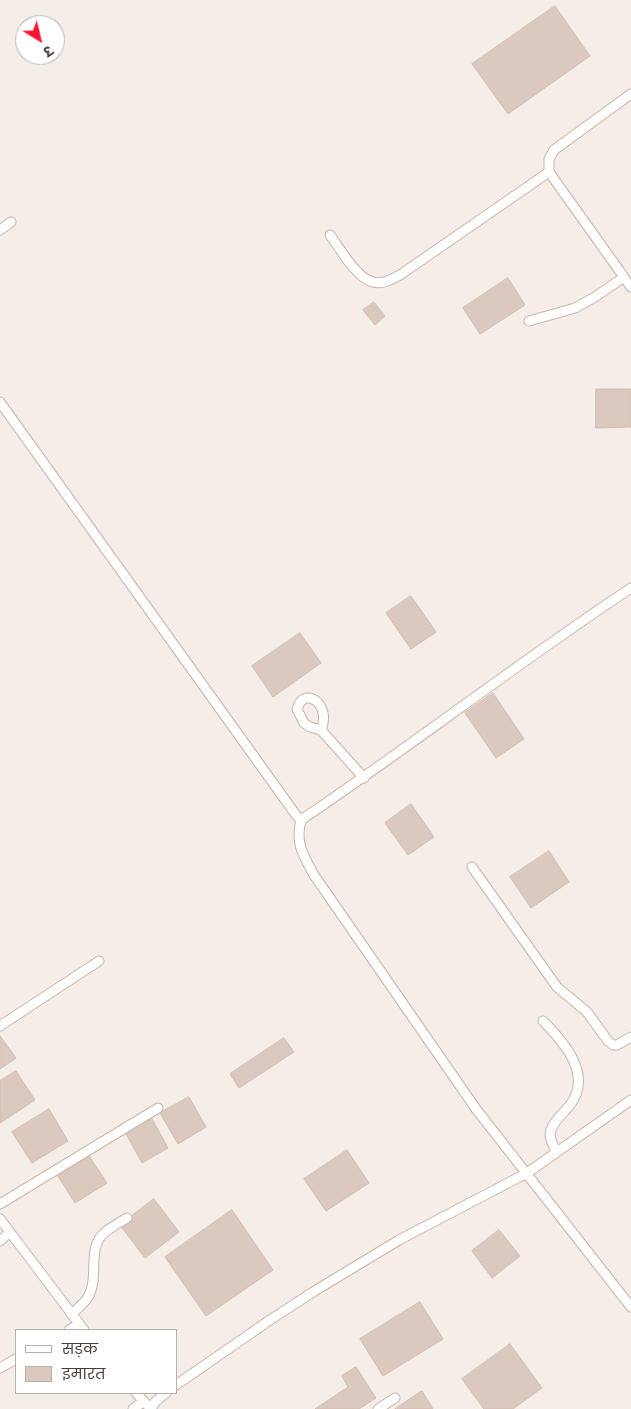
<!DOCTYPE html>
<html>
<head>
<meta charset="utf-8">
<style>
	body { margin:0 }
	#map { position:relative; width:631px; height:1409px; overflow:hidden; background:#f5ede8; font-family:Poppins,"Noto Sans Devanagari",sans-serif }
	canvas { display:block }
	.legend { position:absolute; left:15px; top:1329px; width:162px; height:65px; box-sizing:border-box; background:#fff; border:1px solid #b6b1ae; margin:0; padding:6px 9px; list-style:none; font-size:15px; color:#493c35 }
	.legend li { display:flex; align-items:center; gap:10px; height:25px }
	.legend b { width:25px; border:1px solid #b6b1ae }
	.north { position:absolute; left:15px; top:15px; width:50px; height:50px; box-sizing:border-box; background:#fff; border:1px solid #b6b1ae; border-radius:50%; rotate:144deg; font-size:14px; font-weight:700; line-height:20px; text-align:center; color:#493c35 }
	.north::after { content:''; display:block; margin:auto; width:18px; height:22px; background:#ff1532; clip-path:polygon(50% 0,100% 100%,50% 72%,0 100%) }
</style>
</head>
<body>
<div id="map">
<canvas width="631" height="1409"></canvas>
<ul class="legend">
<li><b style="height:6px;background:#fff"></b>सड़क</li>
<li><b style="height:14px;background:#dbc8bf"></b>इमारत</li>
</ul>
<div class="north">उ</div>
</div>
<script>
const context = document.querySelector('canvas').getContext('2d');
context.lineJoin = 'round';
function paint(path, color) { context.fillStyle = color; context.fill(path, 'evenodd'); }
function trace(path, color, width, dash) { context.strokeStyle = color; context.lineWidth = width; context.lineCap = dash ? 'butt' : 'round'; context.setLineDash(dash || []); context.stroke(path); }
const building = new Path2D(`
	M555,6L590,56L508,114L472,64Z
	M508,278L525,305L480,334L463,308Z
	M374,302L385,316L375,325L363,310Z
	M596,389H631V427L596,428Z
	M411,596L436,632L411,649L386,613Z
	M300,633L321,663L273,697L252,666Z
	M493,693L524,739L496,758L465,713Z
	M411,804L434,837L408,855L385,823Z
	M549,851L569,882L531,908L510,877Z
	M0,1036L16,1058L0,1069Z
	M284,1038L294,1052L239,1088L230,1074Z
	M16,1071L35,1100L0,1123V1081Z
	M189,1097L206,1127L178,1144L160,1113Z
	M49,1109L68,1141L32,1163L12,1132Z
	M151,1117L168,1148L142,1163L125,1132Z
	M347,1150L369,1183L326,1211L304,1179Z
	M87,1153L107,1183L75,1203L56,1173Z
	M154,1199L179,1232L145,1258L120,1225Z
	M232,1210L273,1270L206,1316L165,1257Z
	M499,1230L520,1256L492,1278L472,1251Z
	M420,1302L443,1339L383,1376L360,1339Z
	M510,1344L542,1388L513,1409H484L462,1379Z
	M356,1367L376,1398L359,1409H315L348,1387L342,1376Z
	M422,1391L433,1409H395Z`);
const street = new Path2D(`
	M549,172V159L554,150L631,94
	M0,230L11,222
	M330,235C339,247 357,279 373,282C382,285 392,279 400,275L549,172L631,287
	M529,321L575,308L595,297L624,277
	M0,402L296,815L301,820
	M631,588C519,662 413,745 301,820C295,843 303,855 314,875L476,1109L631,1307
	M321,730C332,704 304,685 297,709L304,723L310,727L321,730L364,778
	M472,867L557,987L587,1012L608,1041L613,1045H617L631,1037
	M543,1021C564,1042 593,1075 570,1105C563,1114 551,1123 550,1134C550,1141 554,1146 556,1152
	M0,1026L99,961
	M0,1204L158,1108
	M0,1219L84,1330
	M0,1241L10,1232
	M71,1314C77,1309 84,1304 88,1297C99,1279 88,1253 101,1236C107,1229 119,1223 127,1218
	M69,1330L79,1324
	M0,1368L16,1359
	M176,1385L270,1320L313,1292L399,1240L527,1173L631,1100
	M136,1393L151,1409
	M133,1409L143,1402
	M151,1409L155,1402L166,1393
	M378,1409L395,1398`);
paint(building, '#dbc8bf');
trace(building, '#d4bbae', 1);
trace(street, '#c5b5ac', 11);
trace(street, '#fff', 9);
</script>
</body>
</html>
